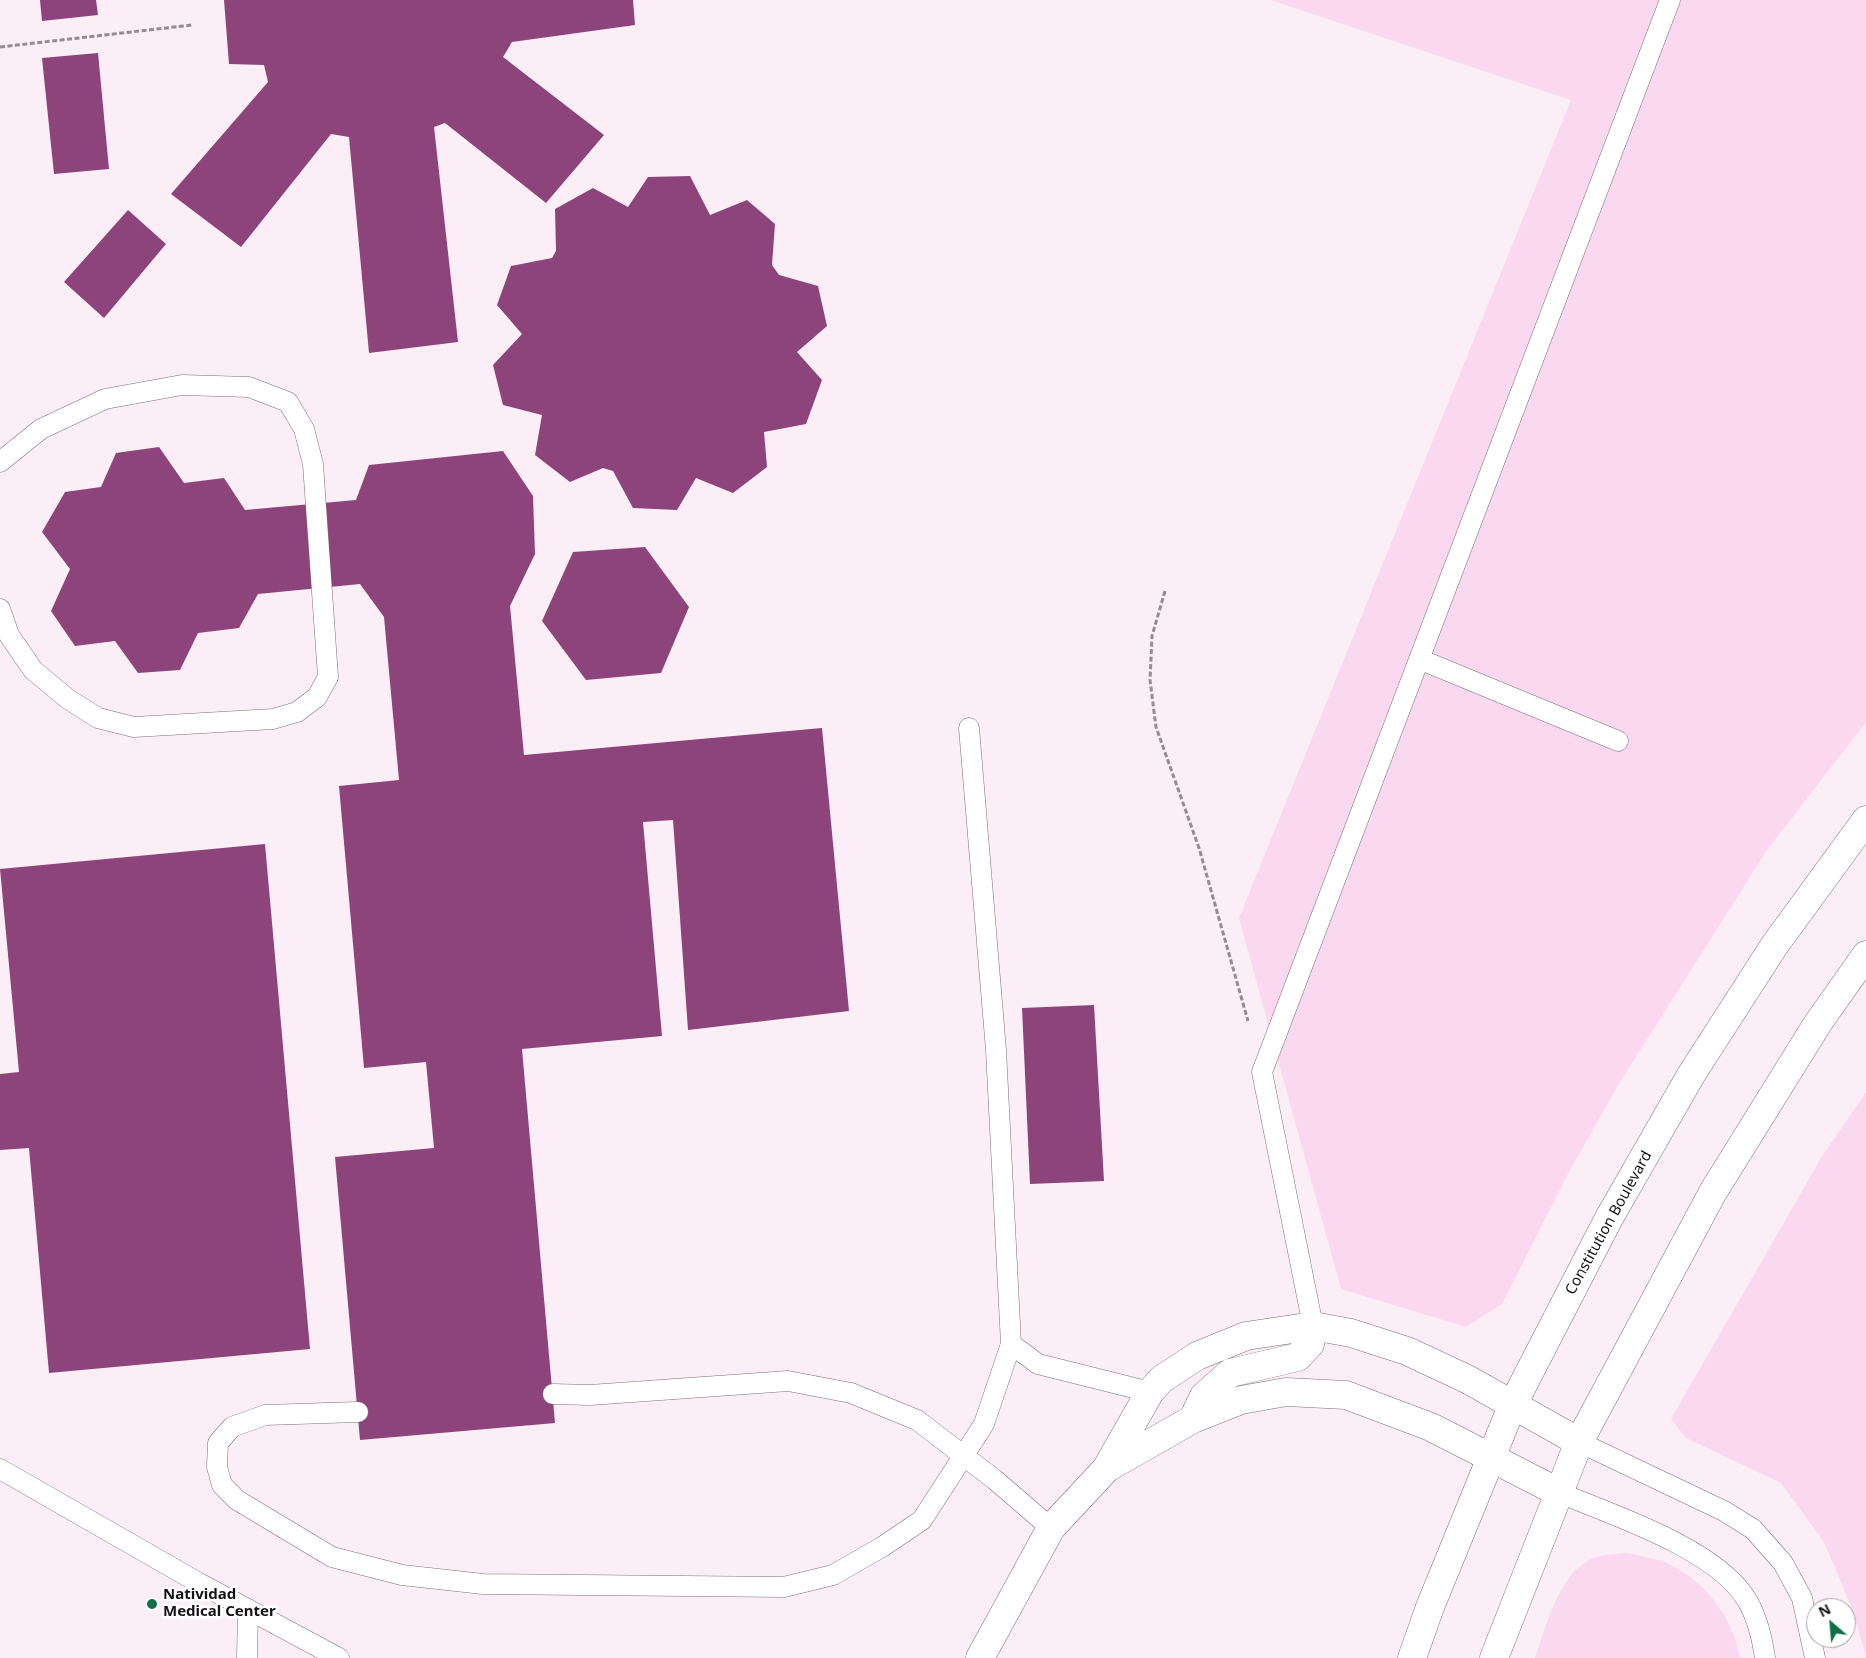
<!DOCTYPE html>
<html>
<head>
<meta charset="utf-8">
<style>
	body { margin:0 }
	#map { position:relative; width:1866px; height:1658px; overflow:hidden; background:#fbeef7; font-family:"Noto Sans",sans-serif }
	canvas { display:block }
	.north { position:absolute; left:1806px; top:1598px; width:50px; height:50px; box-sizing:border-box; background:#fff; border:1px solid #a2a0a1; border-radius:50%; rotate:333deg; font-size:14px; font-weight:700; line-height:20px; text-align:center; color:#161215 }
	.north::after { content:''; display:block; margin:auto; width:18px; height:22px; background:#0f7046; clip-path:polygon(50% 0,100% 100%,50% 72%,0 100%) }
</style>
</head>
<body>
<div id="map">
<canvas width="1866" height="1658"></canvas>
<div class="north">N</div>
</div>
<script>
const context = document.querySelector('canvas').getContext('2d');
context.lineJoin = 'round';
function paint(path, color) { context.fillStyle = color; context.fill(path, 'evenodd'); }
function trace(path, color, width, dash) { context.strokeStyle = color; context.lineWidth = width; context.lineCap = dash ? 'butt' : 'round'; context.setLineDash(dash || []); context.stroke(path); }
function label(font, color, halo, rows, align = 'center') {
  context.font = font + ' "Noto Sans",sans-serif'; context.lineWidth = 5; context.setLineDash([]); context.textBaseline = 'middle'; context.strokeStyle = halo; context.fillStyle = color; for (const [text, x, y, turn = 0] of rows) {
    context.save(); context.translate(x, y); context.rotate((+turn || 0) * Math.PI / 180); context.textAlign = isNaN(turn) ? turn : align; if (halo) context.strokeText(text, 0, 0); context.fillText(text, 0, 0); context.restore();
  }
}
const green = new Path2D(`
	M1271,0H1866V722L1767,850L1620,1082L1570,1170L1502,1304L1466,1327L1341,1289L1239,918L1571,100Z
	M1866,1092V1656L1851,1606L1824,1542L1781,1483L1686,1438L1671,1419L1821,1158Z
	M1627,1553C1639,1556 1653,1558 1664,1562C1702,1577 1734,1618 1740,1658H1535C1546,1626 1560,1569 1596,1557C1606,1554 1617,1554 1627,1553Z`);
const building = new Path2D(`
	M40,0H96L98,15L42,21Z
	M224,0H633L635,25L512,42L503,57L604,135L546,203L445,123L434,127L458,342L369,353L349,137L331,134L241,247L171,194L268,82L264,65L229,64Z
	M98,53L109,169L54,174L42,58Z
	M690,176L710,215L747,200L775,224L772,265L779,275L818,286L827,326L797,352L822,380L806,424L764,432L767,467L733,493L696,478L677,510L633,508L613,471L603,468L570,482L535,455L542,415L503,405L493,365L522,334L497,305L511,266L552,258L556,251L555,209L593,188L628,207L648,177Z
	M128,210L166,244L104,318L64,282Z
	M159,447L184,483L224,478L245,510L356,500L369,465L503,451L533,496L535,554L510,606L524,755L822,728L849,1011L688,1030L673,820L643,822L662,1036L522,1049L555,1423L360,1440L335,1157L434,1148L426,1062L364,1068L339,786L399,780L384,617L360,584L258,594L239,628L198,633L180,670L138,673L115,641L75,646L51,611L70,569L42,532L65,492L101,487L116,453Z
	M645,547L689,607L661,673L586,680L542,621L573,552Z
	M265,844L310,1349L49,1373L29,1148L0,1150V1074L19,1072L0,869Z
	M1094,1005L1104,1181L1030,1184L1022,1008Z`);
const path = new Path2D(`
	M0,47L192,25
	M1165,591L1152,636L1150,680L1156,727L1199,848L1248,1021`);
const service = new Path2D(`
	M0,462L41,429L105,399L182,385L249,387L288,402L304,429L313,464L328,677L317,697L297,712L273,719L134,727L98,718L68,699L33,670L9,635L0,609
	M1419,659L1618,741
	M969,728L996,1050L1011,1344L1038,1364L1150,1392
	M1313,1326L1262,1072L1670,0
	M553,1394L590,1395L788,1381L851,1393L917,1420L994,1479L1051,1528
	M358,1412L265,1415L232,1427L218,1443L217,1467L222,1485L237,1500L332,1557L402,1575L483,1584L784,1587L833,1575L882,1547L922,1520L984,1424L1011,1344
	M1579,1442L1724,1511L1753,1529L1783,1563L1802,1598L1815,1658
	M0,1469L199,1583L339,1658
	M1560,1493C1613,1515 1713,1548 1745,1597C1757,1615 1762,1637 1765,1658
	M247,1658L248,1609`);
const minor = new Path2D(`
	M1193,1419L1204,1396L1230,1373L1298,1357L1310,1344L1313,1326
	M1107,1468L1193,1419L1241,1400L1286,1392L1346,1395L1431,1427L1560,1493
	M980,1658L1051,1528L1106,1469L1150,1392L1162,1379L1197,1356L1246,1336L1313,1326L1351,1333L1407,1351L1467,1379L1579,1442`);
const secondary = new Path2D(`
	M1412,1658L1430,1607L1513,1404L1609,1218L1691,1075L1774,946L1866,820
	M1494,1658L1579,1442L1713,1192L1818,1023L1866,955`);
const markers = [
	[152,1604,6,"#0f7046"]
];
const streetNames = [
	["Constitution Boulevard",1609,1223,-61]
];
const poiNames = [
	["Natividad",163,1595],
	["Medical Center",163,1612]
];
paint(green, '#fad8ef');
paint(building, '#8c447a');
trace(service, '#7b7078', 21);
trace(minor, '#7b7078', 29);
trace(secondary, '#7b7078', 29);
trace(path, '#948c92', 3, [5, 2.5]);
trace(service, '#fff', 20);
trace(minor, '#fff', 28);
trace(secondary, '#fff', 28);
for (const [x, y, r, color] of markers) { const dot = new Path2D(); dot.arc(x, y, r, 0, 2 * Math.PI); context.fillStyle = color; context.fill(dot); trace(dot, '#fff', 2); }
label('15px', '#161215', '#fff', streetNames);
label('bold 15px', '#161215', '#fff', poiNames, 'left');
</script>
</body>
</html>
